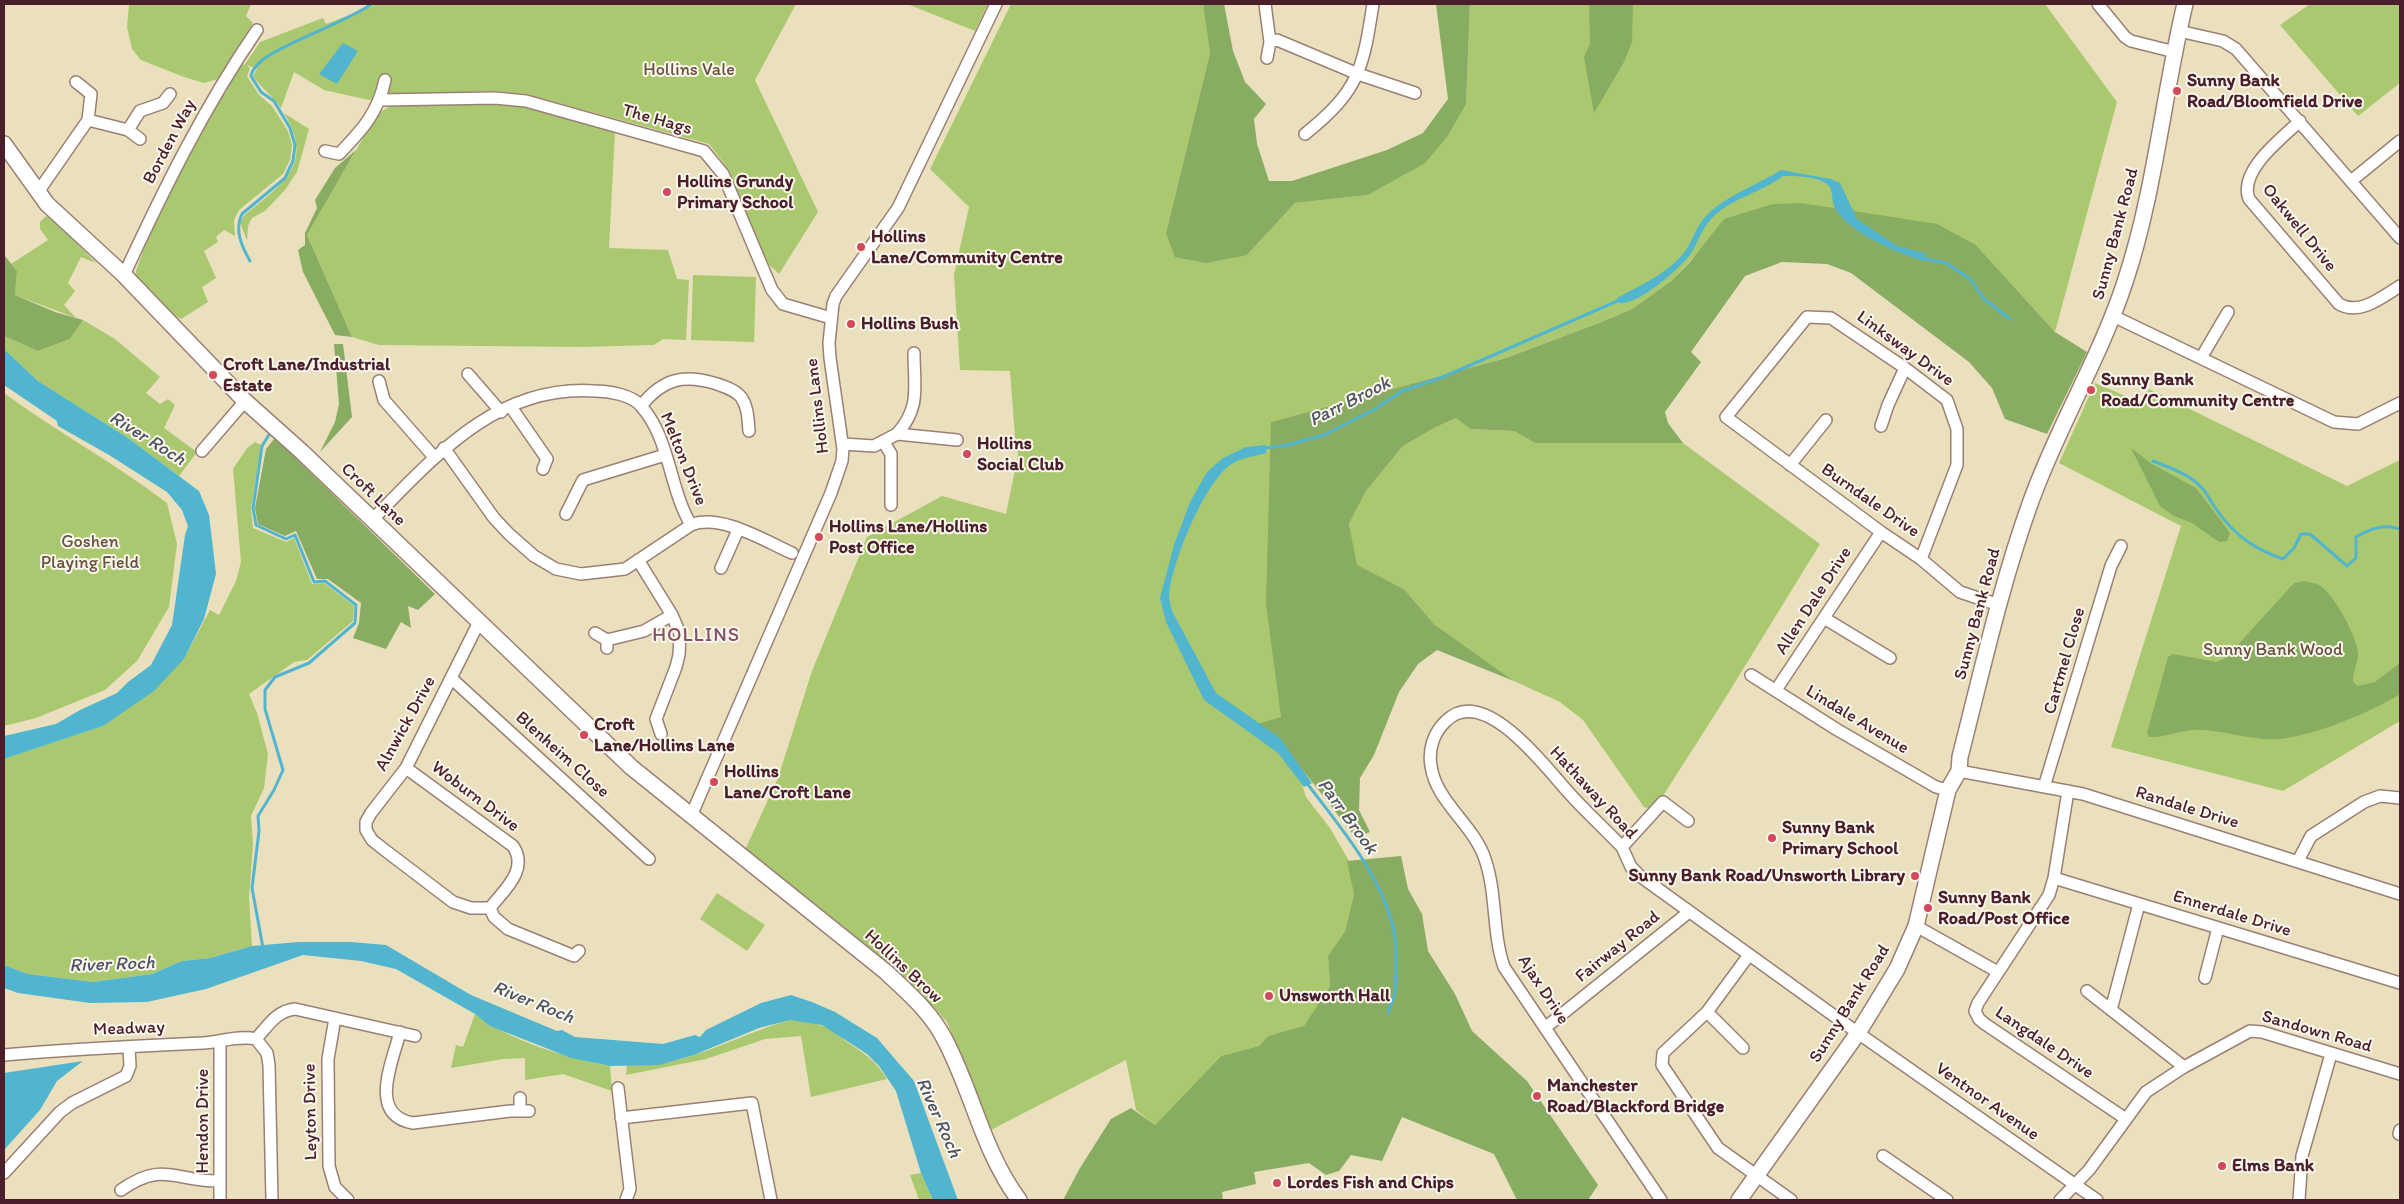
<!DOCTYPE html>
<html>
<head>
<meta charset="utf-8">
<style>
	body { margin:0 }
	#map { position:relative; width:2404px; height:1204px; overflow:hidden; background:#eae0be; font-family:Itim,sans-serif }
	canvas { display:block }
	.frame { position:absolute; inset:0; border:5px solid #4a1f2b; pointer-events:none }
</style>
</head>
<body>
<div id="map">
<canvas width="2404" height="1204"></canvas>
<div class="frame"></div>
</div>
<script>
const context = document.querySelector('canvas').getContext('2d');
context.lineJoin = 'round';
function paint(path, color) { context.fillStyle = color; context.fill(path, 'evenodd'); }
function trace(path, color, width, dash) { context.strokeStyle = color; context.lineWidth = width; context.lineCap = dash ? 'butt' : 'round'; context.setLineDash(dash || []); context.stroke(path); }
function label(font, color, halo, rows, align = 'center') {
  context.font = font + ' Itim,sans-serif'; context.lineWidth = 4; context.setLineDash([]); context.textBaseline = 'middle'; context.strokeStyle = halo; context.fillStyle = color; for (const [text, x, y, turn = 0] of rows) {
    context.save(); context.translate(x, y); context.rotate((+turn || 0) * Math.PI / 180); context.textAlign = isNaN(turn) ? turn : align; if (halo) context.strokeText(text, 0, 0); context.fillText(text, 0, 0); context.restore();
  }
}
const green = new Path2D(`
	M129,4H251L246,16L253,23L218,79L204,83L184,77L141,60L132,49L127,27Z
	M378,4H796L755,80L818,212L779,274L765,261L729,170L709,144L526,94L495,91L396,94L369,100L324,90L294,72L281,108C273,96 261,88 253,76L257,69L247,65L250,68L247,76L259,95L272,106L288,131L292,145L290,160L283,174L239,210L234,220L235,236L224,230L216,237L218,242L204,251L216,278L202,287L208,302L181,319L166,310L135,279L136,271L153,223L175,179L214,106L226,92L240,65L245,64L260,42L323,18L326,24Z
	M907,4H988L975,31Z
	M1011,4H1203L1210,53L1166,233L1247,255L1295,203L1368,195L1466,104L1470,4H2045L2117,102L2055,332L1976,245L1853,212L1802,203L1707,243L1671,281L1632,309L1599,323L1506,358L1271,422L1281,718L1306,797L1330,828L1349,861L1354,894L1345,931L1328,956L1330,986L1304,1027L1268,1036L1259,1046L1221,1056L1155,1125L1136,1110L1126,1060L991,1130L947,1022L921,993L770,868L745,850L778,778L812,671L867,537L942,496L1006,514L1018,455L1015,437L1010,371L960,370L954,275L969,207L930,169Z
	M2310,4H2400V83L2358,116L2280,25Z
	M459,102L506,104L543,111L615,131L609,248L668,250L677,279L689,280L686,340L663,339L654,345L583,347L379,345L352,337L307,235L377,114L392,105Z
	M284,113L309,129L297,172L285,190L265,211L252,218L248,226L247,241L240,222L244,216C281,184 316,166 284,113Z
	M46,216L53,219L96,263L81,257L68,283L75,291L64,305L76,318L15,295L17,271L11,264L48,240L40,229V222Z
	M693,275L756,277L754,342L691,340Z
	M83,320L115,339L160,377L146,393L160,404L168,399L175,405L164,428L197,452L179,476L128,438L38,381L4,349V336L38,351L70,339Z
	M2095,383L2142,403L2149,389L2347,486L2400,460V721L2283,791L2111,747L2181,526L2059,463Z
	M4,393C57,432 115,463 167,503L177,544L169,607L137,661L105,690L36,718L4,726Z
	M1456,418L1470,429L1514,431L1535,443H1683L1820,544L1721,705L1654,810L1644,807L1583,720L1560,702L1514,681L1434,624L1404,589L1356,565L1349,524L1366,491L1403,446L1434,428Z
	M255,442L261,445L251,508L253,528L286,542L294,538L312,584L324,583L354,606L353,621L307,660L294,662L249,694L257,713L268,754L264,788L251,816L253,844L249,898L252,946L210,958L182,961L152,974L93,982L28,974L4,965V759L103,726L184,659L210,610L219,615L236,581L241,562L233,469L247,448Z
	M717,893L765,925L747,951L700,919Z
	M475,1014C508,1040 569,1059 610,1066L612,1091L563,1074L525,1080V1058L503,1059L451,1068L456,1045L463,1047Z
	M790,1020C806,1021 821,1023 835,1032C839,1035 842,1039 847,1042C864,1053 876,1061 887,1079L811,1097L801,1036L765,1039L706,1059L626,1075L627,1065C684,1069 736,1035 790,1020Z
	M921,1173L933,1200H919L910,1175Z`);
const forest = new Path2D(`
	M1203,4H1224L1233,51L1245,82L1266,104L1254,119L1257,144L1269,181H1292L1387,150L1423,133L1448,99L1436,4H1470L1466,104L1447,137L1425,163L1368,195L1295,203L1247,255L1206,263L1175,257L1166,233L1210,53Z
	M1589,4H1633L1632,42L1624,62L1594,113L1584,57L1590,44Z
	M356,150L307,235L352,337L335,335L303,272L298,250L305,245V233L317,208L315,200L335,168Z
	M1802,203L1937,224L1976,245L2055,332L2087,352L2047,434L2005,419L1992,388L1969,362L1851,273L1827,264L1782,262L1745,276L1691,352L1701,362L1665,412L1668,423L1683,443H1535L1514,431L1470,429L1456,418L1434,428L1403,446L1366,491L1349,524L1357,565L1404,589L1434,624L1514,681L1437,650L1418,664L1399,692L1374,755L1360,778L1359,810L1370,832L1356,838L1284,746L1255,725L1281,717L1266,604L1271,422L1506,358L1599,323L1632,309L1671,281L1690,262L1724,219L1773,204Z
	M4,255L17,271L15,295L55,312L83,320L70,339L38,351L4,336Z
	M334,344H343L352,417L320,452L335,422L339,404Z
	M275,438L435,594L418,610L408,606L411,628L401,622L386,649L353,638L359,623L361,603L328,579H317L296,531L285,536L258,524L255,508L266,449Z
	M2131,448L2152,464L2196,488L2230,533L2227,541L2219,542L2192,523L2174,516L2160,506Z
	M2304,581C2308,582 2315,583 2319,585C2333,592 2359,640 2358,655C2357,665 2353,672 2353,682L2358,686L2375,682L2400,663V694C2370,713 2299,743 2263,739C2242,737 2222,731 2202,730C2184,728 2167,738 2149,737L2147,733L2168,657L2173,654L2216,662L2226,658L2294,583Z
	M1401,856L1408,889L1422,914L1428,951L1455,994L1472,1031L1527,1081L1598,1185L1588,1200H1517L1494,1154L1402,1117L1382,1161L1351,1155L1339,1171L1326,1175L1309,1163L1254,1172L1256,1184L1222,1192L1223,1200H1063L1080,1168L1111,1119L1131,1108L1155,1125L1221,1056L1259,1046L1268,1036L1304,1026L1330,986L1328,956L1345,931L1354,894L1347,861Z`);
const water = new Path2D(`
	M343,43L358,51L337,84L319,74Z
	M1781,170L1831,179L1840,183L1857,219L1897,246L1927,254L1924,261C1898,253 1847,233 1834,206C1831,199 1834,191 1828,185C1818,176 1795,176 1783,176C1762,192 1736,197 1716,214C1702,226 1699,242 1689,256C1678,270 1638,305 1620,303L1617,298C1641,285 1669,273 1686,250C1694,238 1697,224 1708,214C1729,194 1757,185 1781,170Z
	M4,349L38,381L128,438L199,491L209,515L216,574L204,619L184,659L154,691L103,726L4,759V736L56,724L80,710L117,693L128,682L151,665L172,625L185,535L188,526L182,510L167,492L109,455L58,426L57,421L4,385Z
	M1266,445V453C1255,456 1240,458 1230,465C1204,484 1171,564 1169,596C1169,600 1171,606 1172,611L1216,693L1280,738L1312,783L1304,787L1278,753L1204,700L1166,622L1160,598L1174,545L1190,502L1207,472L1223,458L1246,447Z
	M299,942H351L386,945L471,995L557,1031L562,1030L575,1037L663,1044L695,1035L700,1037L706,1030L761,1003L791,995L812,1002L835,1012L877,1038L914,1081L958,1200H933L921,1173L896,1091L879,1066L867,1054L822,1025L790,1020L759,1028L694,1055L659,1065L610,1066L571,1058L490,1026L475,1014L396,969L361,961L303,955L206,989L147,1002L90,1003L18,993L4,988V965L28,974L93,982L152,974L182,961L210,958L252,946Z
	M83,1061L57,1081L40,1110L4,1150V1073Z`);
const stream = new Path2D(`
	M1921,258L1946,263L1970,279L1984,299L2010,319
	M250,261C242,247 234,230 242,214L285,178L293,161L295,145L290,128L274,101L261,92L251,76C252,69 261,60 268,56C301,36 339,25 372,4
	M1263,448L1284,446L1324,435L1375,409L1402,391L1443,377L1622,299
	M2153,461C2168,467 2189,474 2201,487C2207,493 2211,502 2216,509C2234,535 2254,549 2283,559L2294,548L2301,534H2310L2347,566L2356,558V537C2372,528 2383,524 2400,529
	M1306,782C1339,826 1377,869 1392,923C1398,944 1396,970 1395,992C1395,999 1389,1005 1388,1013
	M263,948L252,888L259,831L258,816L274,790L283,770L265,709V690L275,677L309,663L355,623L356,605L325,581L314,582L295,535L286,539L256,525L253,508L262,446L270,433`);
const street = new Path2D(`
	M1265,4L1270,42L1277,40L1358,74L1415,93
	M2098,4L2125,37L2131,41L2175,52
	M2179,31L2223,41L2236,49L2400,238
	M1267,58L1270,42
	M381,100L495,98L526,101L704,151L723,174L772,290L783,304L831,318
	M88,120L128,130L140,139
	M2300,121C2282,138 2238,171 2249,199L2339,304C2360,316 2382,297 2400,286
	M128,130L140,111L163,103L170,94
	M1305,134C1359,91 1363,69 1373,4
	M325,151L339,154C362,130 378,113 385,80
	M2351,181L2400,141
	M38,192L88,120L91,94L76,82
	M124,275C163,191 204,107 257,30
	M2113,316L2334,422L2358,424L2400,403
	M2201,358L2228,312
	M468,374L501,412
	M379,381L384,400L434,457
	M641,406C663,378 684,374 717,384C726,387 735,390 741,397C748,407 748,419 749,431
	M511,407L547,459L543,469
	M1881,426L1888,405L1905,368
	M897,434C921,407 914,387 914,353
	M883,441L891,454V505
	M843,444L874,446L897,434L957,440
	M444,448L494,518L509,534L534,556L556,569L581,574L625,569L691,525
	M202,451L245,401
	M1790,465L1826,420
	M566,514L583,480L665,455
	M372,520C435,456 497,384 595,391C609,391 632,395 641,406C670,438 669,488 691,525C720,513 765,541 792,553
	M1921,559L1957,465V429L1947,400L1905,368L1831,318L1807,317L1726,417L1881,532L1921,559L1960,592L1999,605
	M638,560L672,615L680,634L679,655L676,667L656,719L661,734
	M721,568L738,530
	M1824,618L1890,658
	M595,633L607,640
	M607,648V640L644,631L672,615
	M1751,675L1836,729L1936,787L1948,790
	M451,678L649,859
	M1776,690L1881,532
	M406,768L513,846C529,870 504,890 490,908H471L453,902L386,851L372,840L366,830V822L371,813L406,768L479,622
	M1959,771L2083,794L2400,894
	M2044,787L2111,566L2121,546
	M2068,791L2054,878L2049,895L1978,1003L1975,1011L1979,1019L1985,1024L2126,1119
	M691,816L831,493L842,461L843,449L830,358L829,343L833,304L836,296L898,208L996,4
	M1622,847L1663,802L1688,821
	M2298,861L2311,836L2364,802L2380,796L2400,798
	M2054,878L2400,983
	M490,908L494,917L508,929L574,956L579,951
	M1916,926L1998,972
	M1749,955L1707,1012L1663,1053L1662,1065L1718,1148L1791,1200
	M2205,978L2218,928
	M2087,991L2184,1067
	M2111,1010L2139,904
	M1707,1012L1743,1048
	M335,1018L328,1059L329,1166L335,1187L348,1200
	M1546,1027L1689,912
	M400,1032C393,1061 367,1115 413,1123L510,1111H529
	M256,1039C268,1026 276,1011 295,1009L415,1036
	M256,1039L267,1053L269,1065L272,1200
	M220,1042V1200
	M4,1055C70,1049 136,1046 203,1043C220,1042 240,1035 256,1039
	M618,1088L630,1189L626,1200
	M520,1098V1111
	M621,1118L752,1103L771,1200
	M2399,1134L2400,1130
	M1883,1156L1947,1200
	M4,1173L60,1112L72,1103L126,1076L130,1066L129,1047
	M121,1190C164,1160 176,1182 220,1181
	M1661,1200L1504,967C1492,932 1497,894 1485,859C1474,825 1436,802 1431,766C1428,749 1434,732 1446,721C1484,683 1546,768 1569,793C1586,812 1605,829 1622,847L1631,867L1640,876L1858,1033L2097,1200
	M2060,1200L2089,1170L2146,1092L2184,1067L2250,1031L2262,1032L2400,1074
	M2299,1200L2302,1156L2331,1054`);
const secondary = new Path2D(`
	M4,144L47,204L124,275L245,401L302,452L631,767L886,972C908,993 930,1011 944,1038C972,1090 983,1152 1019,1200
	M1739,1200L1858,1033L1897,969L1916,926L1948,790L1959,771L1960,757C1982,671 2001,584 2031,501C2058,426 2100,358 2125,282C2155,192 2163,96 2185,4`);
const markers = [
	[2177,91,5,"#d1495b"],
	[667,192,5,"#d1495b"],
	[861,247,5,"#d1495b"],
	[851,324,5,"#d1495b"],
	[213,375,5,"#d1495b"],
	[2091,390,5,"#d1495b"],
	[967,454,5,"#d1495b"],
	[819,537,5,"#d1495b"],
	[584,735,5,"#d1495b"],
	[714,782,5,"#d1495b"],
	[1772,838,5,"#d1495b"],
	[1915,876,5,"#d1495b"],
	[1928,908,5,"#d1495b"],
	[1269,996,5,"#d1495b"],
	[1537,1096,5,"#d1495b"],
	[2222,1166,5,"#d1495b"],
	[1277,1183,5,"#d1495b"]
];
const parkNames = [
	["Hollins Vale",689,70],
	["Goshen",90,542],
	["Playing Field",90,563],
	["Sunny Bank Wood",2273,650]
];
const poiNames = [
	["Sunny Bank",2187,81],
	["Road/Bloomfield Drive",2187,102],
	["Hollins Grundy",677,182],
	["Primary School",677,203],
	["Hollins",871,237],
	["Lane/Community Centre",871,258],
	["Hollins Bush",861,324],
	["Croft Lane/Industrial",223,365],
	["Estate",223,386],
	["Sunny Bank",2101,380],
	["Road/Community Centre",2101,401],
	["Hollins",977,444],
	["Social Club",977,465],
	["Hollins Lane/Hollins",829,527],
	["Post Office",829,548],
	["Croft",594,725],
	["Lane/Hollins Lane",594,746],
	["Hollins",724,772],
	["Lane/Croft Lane",724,793],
	["Sunny Bank",1782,828],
	["Primary School",1782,849],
	["Sunny Bank Road/Unsworth Library",1905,876,"right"],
	["Sunny Bank",1938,898],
	["Road/Post Office",1938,919],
	["Unsworth Hall",1279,996],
	["Manchester",1547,1086],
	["Road/Blackford Bridge",1547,1107],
	["Elms Bank",2232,1166],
	["Lordes Fish and Chips",1287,1183]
];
const streetNames = [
	["The Hags",657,120,16],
	["Borden Way",170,142,-62],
	["Oakwell Drive",2299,228,51],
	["Sunny Bank Road",2116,234,-75],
	["Linksway Drive",1905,349,36],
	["Hollins Lane",818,406,-97],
	["Melton Drive",683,459,68],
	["Croft Lane",373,495,44],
	["Burndale Drive",1870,501,35],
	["Allen Dale Drive",1814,601,-57],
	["Sunny Bank Road",1978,614,-75],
	["Cartmel Close",2065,661,-74],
	["Lindale Avenue",1857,720,31],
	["Alnwick Drive",406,724,-61],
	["Blenheim Close",562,755,42],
	["Hathaway Road",1593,793,47],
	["Woburn Drive",475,797,37],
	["Randale Drive",2187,808,17],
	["Ennerdale Drive",2232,914,17],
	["Fairway Road",1618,947,-39],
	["Hollins Brow",903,967,43],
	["Ajax Drive",1543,990,57],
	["Sunny Bank Road",1850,1004,-58],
	["Meadway",129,1029,-2],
	["Sandown Road",2317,1032,16],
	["Langdale Drive",2044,1043,34],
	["Ventnor Avenue",1987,1102,35],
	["Leyton Drive",311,1112,-91],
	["Hendon Drive",203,1121,-90]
];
const waterNames = [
	["Parr Brook",1350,402,-27],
	["River Roch",147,439,32],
	["Parr Brook",1347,817,54],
	["River Roch",112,965,-2],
	["River Roch",533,1003,22],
	["River Roch",938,1118,66]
];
const quarterNames = [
	["HOLLINS",696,636]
];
paint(green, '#aac86f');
paint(forest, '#87ac62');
paint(water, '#51b5cf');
trace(stream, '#51b5cf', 3);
trace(street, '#9a8074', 14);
trace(secondary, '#9a8074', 18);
trace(street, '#fff', 11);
trace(secondary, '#fff', 15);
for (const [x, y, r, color] of markers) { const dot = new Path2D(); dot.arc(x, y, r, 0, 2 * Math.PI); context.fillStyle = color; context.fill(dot); trace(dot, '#fbf7ec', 2); }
label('18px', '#67523f', '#fbf7ec', parkNames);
label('bold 18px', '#4a1f2b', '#fbf7ec', poiNames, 'left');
label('18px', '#4a1f2b', '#fbf7ec', streetNames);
label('italic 19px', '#4c5464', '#fbf7ec', waterNames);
context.letterSpacing = '1px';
label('20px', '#845065', '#fbf7ec', quarterNames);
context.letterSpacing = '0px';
</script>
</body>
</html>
